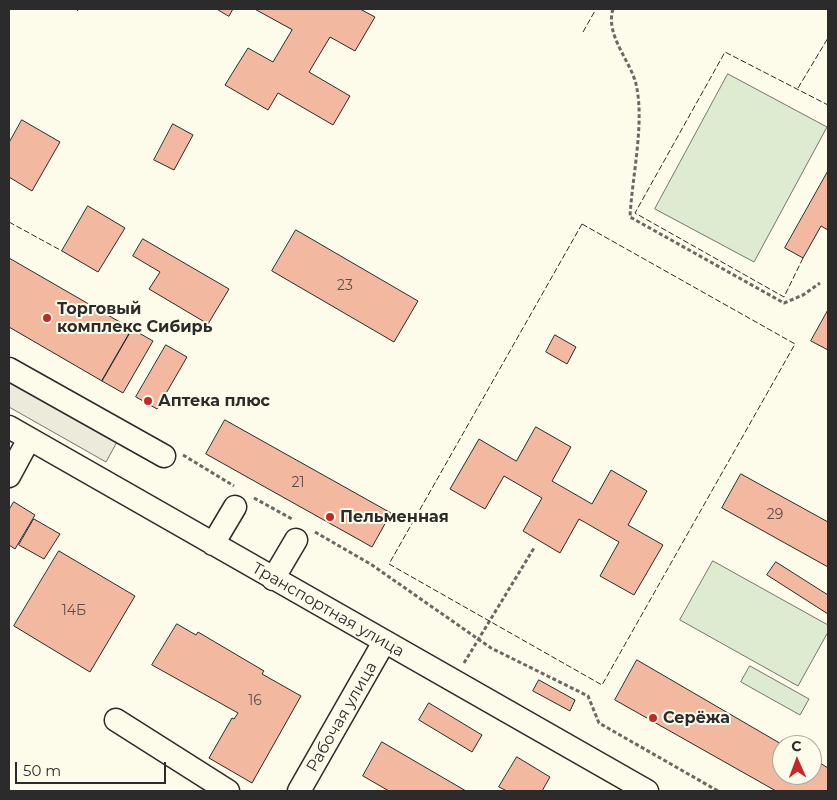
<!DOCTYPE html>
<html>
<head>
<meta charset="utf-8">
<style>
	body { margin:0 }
	#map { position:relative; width:837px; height:800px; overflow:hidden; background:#fdfbea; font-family:Montserrat,sans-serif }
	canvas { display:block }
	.frame { position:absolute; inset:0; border:10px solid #2b2b2b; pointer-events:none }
	.north { position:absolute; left:772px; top:735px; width:50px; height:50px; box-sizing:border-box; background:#fdfbea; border:1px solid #a9a89e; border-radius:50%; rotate:358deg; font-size:14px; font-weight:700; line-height:20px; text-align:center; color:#2b2b2b }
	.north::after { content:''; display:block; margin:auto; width:18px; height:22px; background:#c62828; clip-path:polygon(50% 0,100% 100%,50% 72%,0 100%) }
	.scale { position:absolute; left:15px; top:762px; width:151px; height:22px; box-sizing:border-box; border:2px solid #2b2b2b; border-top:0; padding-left:6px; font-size:15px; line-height:18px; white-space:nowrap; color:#2b2b2b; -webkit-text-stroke:4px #fdfbea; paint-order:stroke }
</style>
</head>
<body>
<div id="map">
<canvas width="837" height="800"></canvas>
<div class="frame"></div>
<div class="north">С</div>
<div class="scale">50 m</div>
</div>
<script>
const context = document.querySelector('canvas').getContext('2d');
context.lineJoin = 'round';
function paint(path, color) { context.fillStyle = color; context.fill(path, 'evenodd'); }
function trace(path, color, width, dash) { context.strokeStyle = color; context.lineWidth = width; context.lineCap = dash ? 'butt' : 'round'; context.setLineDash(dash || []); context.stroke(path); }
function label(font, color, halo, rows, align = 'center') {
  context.font = font + ' Montserrat,sans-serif'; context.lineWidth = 4; context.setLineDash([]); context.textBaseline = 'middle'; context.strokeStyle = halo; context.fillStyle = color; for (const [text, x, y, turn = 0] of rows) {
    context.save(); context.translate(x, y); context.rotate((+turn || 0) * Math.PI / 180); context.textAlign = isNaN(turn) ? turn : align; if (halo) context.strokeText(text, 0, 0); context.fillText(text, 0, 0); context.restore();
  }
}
const green = new Path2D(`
	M728,74L827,127L754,262L655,209Z
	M713,561L828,625V632L798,686L680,620Z
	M750,666L809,699L800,715L741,682Z`);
const parking = new Path2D(`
	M9,379L118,440L106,462L9,407Z`);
const building = new Path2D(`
	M217,9H233L229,16Z
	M255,9H360L375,17L355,51L330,37L309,72L350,96L333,125L278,93L268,110L225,85L248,48L273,62L292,30Z
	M22,120L60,142L32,191L9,177V143Z
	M173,124L193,135L174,170L154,160Z
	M828,171V230L821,226L803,258L785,248Z
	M88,206L125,228L98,272L62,251Z
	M296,230L418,301L394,342L272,271Z
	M143,239L229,289L208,324L149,289L160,272L133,256Z
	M9,258L132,329L102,381L9,327Z
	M828,310V350L811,341Z
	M132,329L153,341L123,393L102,381Z
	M555,335L576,347L567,364L546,352Z
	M166,345L187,357L157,409L136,397Z
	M225,420L391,513L372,547L206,454Z
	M536,427L571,447L552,481L592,504L611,470L647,491L628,525L663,545L634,595L600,576L619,542L579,519L560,553L523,531L542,498L504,476L485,509L450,489L479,439L516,461Z
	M741,474L828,522V567L722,508Z
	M14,502L35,515L15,549L9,545V510Z
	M34,519L60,534L44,559L19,545Z
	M59,551L135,596L90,672L14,626Z
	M776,562L828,595V614L767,575Z
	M177,624L196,635L198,632L264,671L262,674L301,696L252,783L209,758L232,718L234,719L238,713L152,665Z
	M637,660L783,745L784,742L788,745H782V775H812V758L828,768V791H776L615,700Z
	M539,680L575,700L570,711L533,691Z
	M429,703L482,735L472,752L419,720Z
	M382,742L466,791H389L363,776Z
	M517,757L550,777L542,791H507L499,787Z`);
const path = new Path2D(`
	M613,9C605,35 630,60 636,84C645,122 632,177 630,217L784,303L803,295L820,283
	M183,455L234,486
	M254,498L292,519
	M315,532L372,565L491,648L588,696L599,723L718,791
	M464,663L534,548`);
const minor = new Path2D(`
	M9,369L164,456
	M9,427L647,791
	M9,476L29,439
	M213,544L235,507
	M273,579L296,540
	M116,720L228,791
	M299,791L384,642`);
const fence = new Path2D(`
	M77,11L79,9
	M583,32L596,9
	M798,88L828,38
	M9,222L62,251
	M582,224L795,344L602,685L389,564Z
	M803,258L784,297L635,213L725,52L828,105`);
const markers = [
	[47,318,5,"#c62828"],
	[148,401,5,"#c62828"],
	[330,517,5,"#c62828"],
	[653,718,5,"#c62828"]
];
const numberNames = [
	["23",345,286],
	["21",298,483],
	["29",775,515],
	["14Б",74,611],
	["16",255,701]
];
const poiNames = [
	["Торговый",57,309],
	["комплекс Сибирь",57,327],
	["Аптека плюс",158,401],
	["Пельменная",340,517],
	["Серёжа",663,718]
];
const streetNames = [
	["Транспортная улица",328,610,30],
	["Рабочая улица",342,717,-60]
];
paint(green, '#deebd1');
trace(green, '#74746e', 1);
paint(parking, '#eceadb');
trace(parking, '#74746e', 1);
paint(building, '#f2b8a0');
trace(building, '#2b2b2b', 1);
trace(minor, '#2b2b2b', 25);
trace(path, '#6a6964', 3, [4, 2.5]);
trace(minor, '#fdfbea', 22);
trace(fence, '#2b2b2b', 1, [6, 2.5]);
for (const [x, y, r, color] of markers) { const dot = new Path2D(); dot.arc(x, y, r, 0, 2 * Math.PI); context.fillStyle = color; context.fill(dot); trace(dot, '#fdfbea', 2); }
label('14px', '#5d4e48', null, numberNames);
label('bold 16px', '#2b2b2b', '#fdfbea', poiNames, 'left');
label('16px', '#2b2b2b', '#fdfbea', streetNames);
</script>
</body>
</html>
